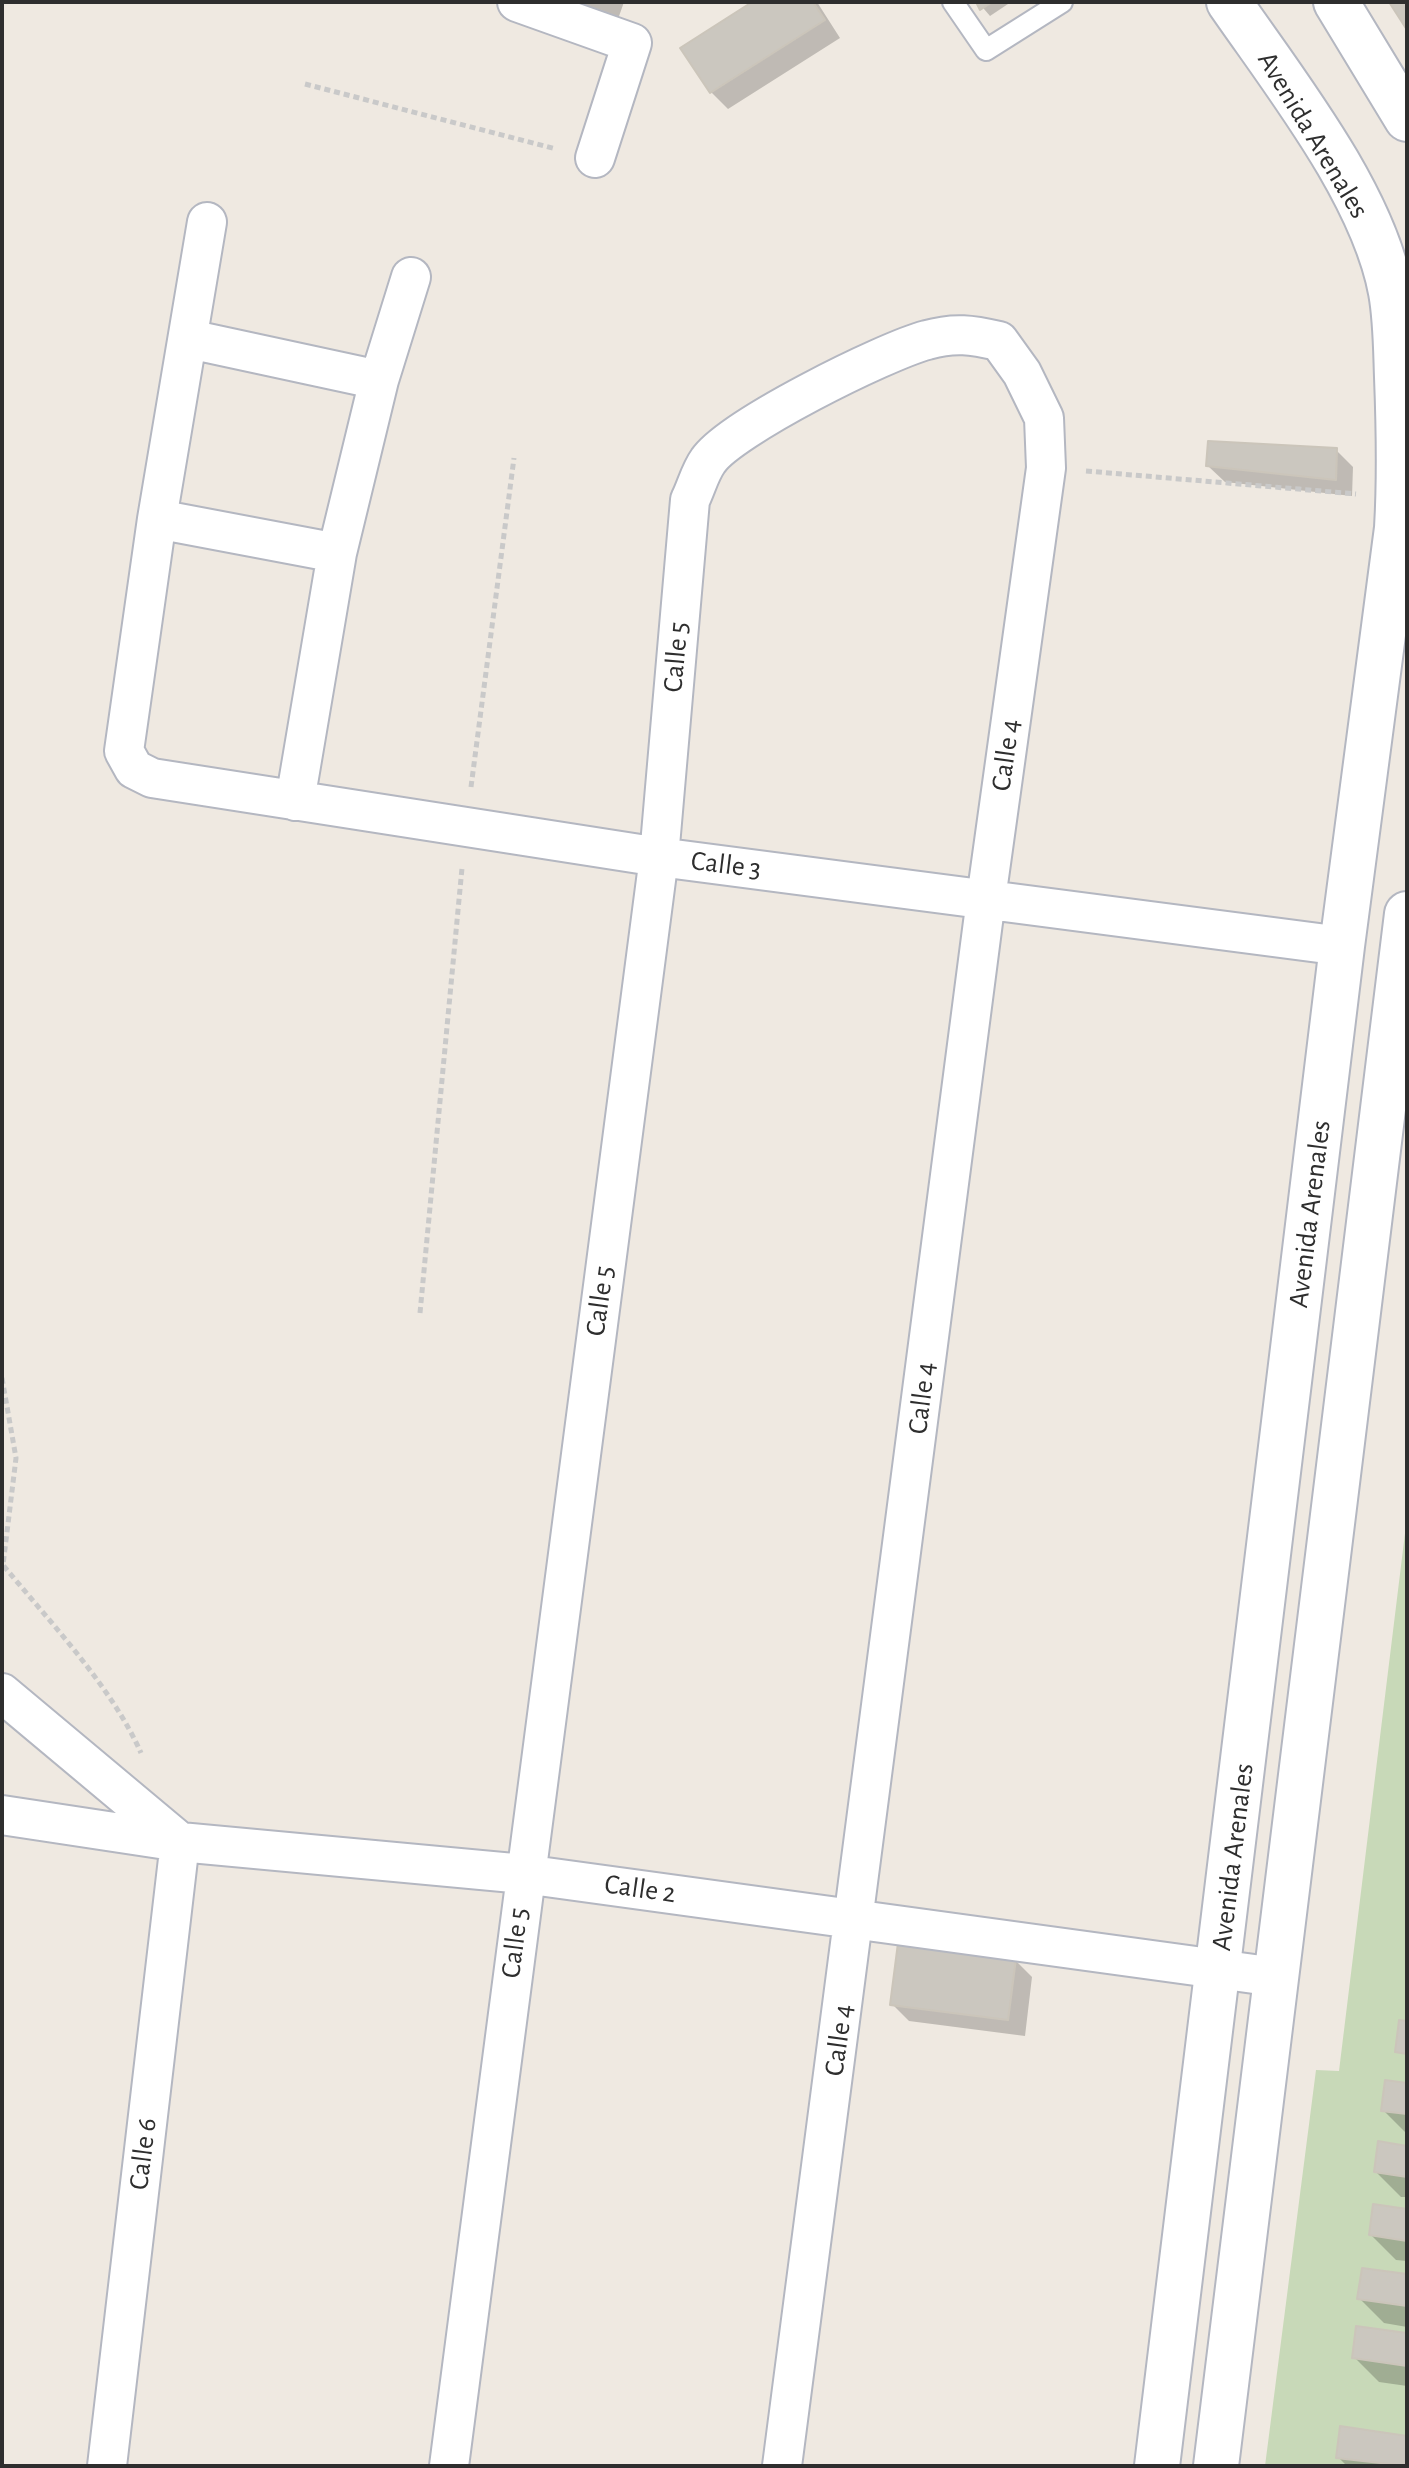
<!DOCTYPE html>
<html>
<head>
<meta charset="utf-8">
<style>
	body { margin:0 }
	#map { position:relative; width:1409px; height:2468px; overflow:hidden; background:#efe9e1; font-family:"Alegreya Sans",sans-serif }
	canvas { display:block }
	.frame { position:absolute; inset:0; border:4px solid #2e2e2e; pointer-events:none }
</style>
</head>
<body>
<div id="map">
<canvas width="1409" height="2468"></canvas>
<div class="frame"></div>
</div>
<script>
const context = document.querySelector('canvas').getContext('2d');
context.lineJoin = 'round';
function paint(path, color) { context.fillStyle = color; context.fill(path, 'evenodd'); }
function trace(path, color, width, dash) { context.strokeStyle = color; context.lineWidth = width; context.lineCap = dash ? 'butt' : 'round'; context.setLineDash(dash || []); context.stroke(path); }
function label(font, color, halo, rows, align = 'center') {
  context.font = font + ' "Alegreya Sans",sans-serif'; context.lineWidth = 6; context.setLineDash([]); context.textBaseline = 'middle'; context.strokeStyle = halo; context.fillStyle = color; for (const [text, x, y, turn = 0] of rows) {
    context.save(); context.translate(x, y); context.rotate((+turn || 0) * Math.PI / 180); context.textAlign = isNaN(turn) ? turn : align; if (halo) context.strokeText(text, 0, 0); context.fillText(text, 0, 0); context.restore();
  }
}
const cemetery = new Path2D(`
	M1407,1517V2466H1265L1316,2070L1339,2071Z`);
const shadow = new Path2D(`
	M516,2H624L612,36Z
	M756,2H817L840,38L728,109L711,92Z
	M978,2H1011L990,16Z
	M1336,450L1353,467L1352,496L1225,482L1208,466Z
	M1015,1960L1032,1977L1025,2036L909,2021L892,2004Z
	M1407,2085V2134L1383,2110Z
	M1407,2148V2197H1401L1376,2172Z
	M1407,2211V2261L1396,2260L1371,2235Z
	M1407,2276V2327L1384,2323L1359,2298Z
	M1407,2335V2386L1379,2382L1354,2357Z
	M1407,2438V2466H1347L1338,2457Z`);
const building = new Path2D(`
	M752,2H813L825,20L710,93L680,48Z
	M976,2H992L980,10Z
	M1389,2H1407V30Z
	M1208,441L1337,448L1336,480L1206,466Z
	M898,1943L1016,1958L1008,2020L890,2005Z
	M1399,2020L1407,2021V2054L1395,2052Z
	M1385,2080L1407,2083V2114L1381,2111Z
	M1378,2141L1407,2146V2177L1374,2172Z
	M1373,2204L1407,2209V2241L1369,2235Z
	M1362,2268L1407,2274V2306L1357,2299Z
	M1356,2326L1407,2333V2366L1352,2358Z
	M1340,2426L1407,2436V2466L1336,2458Z`);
const path = new Path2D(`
	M305,84L556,149
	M1086,471L1356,494
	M471,787L514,458
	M420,1313L462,868
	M2,1378L16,1458L3,1565C49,1621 112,1687 141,1753`);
const lane = new Path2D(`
	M953,2L986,50L1062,2`);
const street = new Path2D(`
	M517,2L632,43L595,158
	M207,222L157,519L124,751L134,769L152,778L659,857L1342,946
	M189,339L379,380
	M157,519L337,553
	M295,801L337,553L379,380L411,277
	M2,1693L180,1842L107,2466
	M2,1815L180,1842L524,1874L1276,1977
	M449,2466L659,857L690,500C696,488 700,472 708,461C730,428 885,351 927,340C955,332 972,335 999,341L1022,373L1044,418L1046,468L986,899L782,2466`);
const secondary = new Path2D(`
	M1336,2L1407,119
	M1157,2466L1342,946L1397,528C1400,477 1399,428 1397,377C1396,349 1396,319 1391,292C1373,194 1285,83 1229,2
	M1216,2466L1407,914`);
const streetNames = [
	["Avenida Arenales",1313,135,59],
	["Calle 5",676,657,-85],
	["Calle 4",1006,755,-82],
	["Calle 3",726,865,7],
	["Avenida Arenales",1310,1214,-83],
	["Calle 5",600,1301,-82],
	["Calle 4",922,1398,-83],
	["Avenida Arenales",1233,1857,-83],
	["Calle 2",640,1889,8],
	["Calle 5",515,1943,-83],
	["Calle 4",839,2040,-82],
	["Calle 6",143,2154,-83]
];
paint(cemetery, '#c8d9b8');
paint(shadow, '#0003');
paint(building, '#cbc7bf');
trace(building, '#cbc5ba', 2);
trace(lane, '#b4b7c1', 24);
trace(street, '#b4b7c1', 42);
trace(secondary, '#b4b7c1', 48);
trace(path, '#c9c9c9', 5, [6, 4]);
trace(lane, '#fff', 20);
trace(street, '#fff', 38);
trace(secondary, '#fff', 44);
label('28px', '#2e2e2e', '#fff', streetNames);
</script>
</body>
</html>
